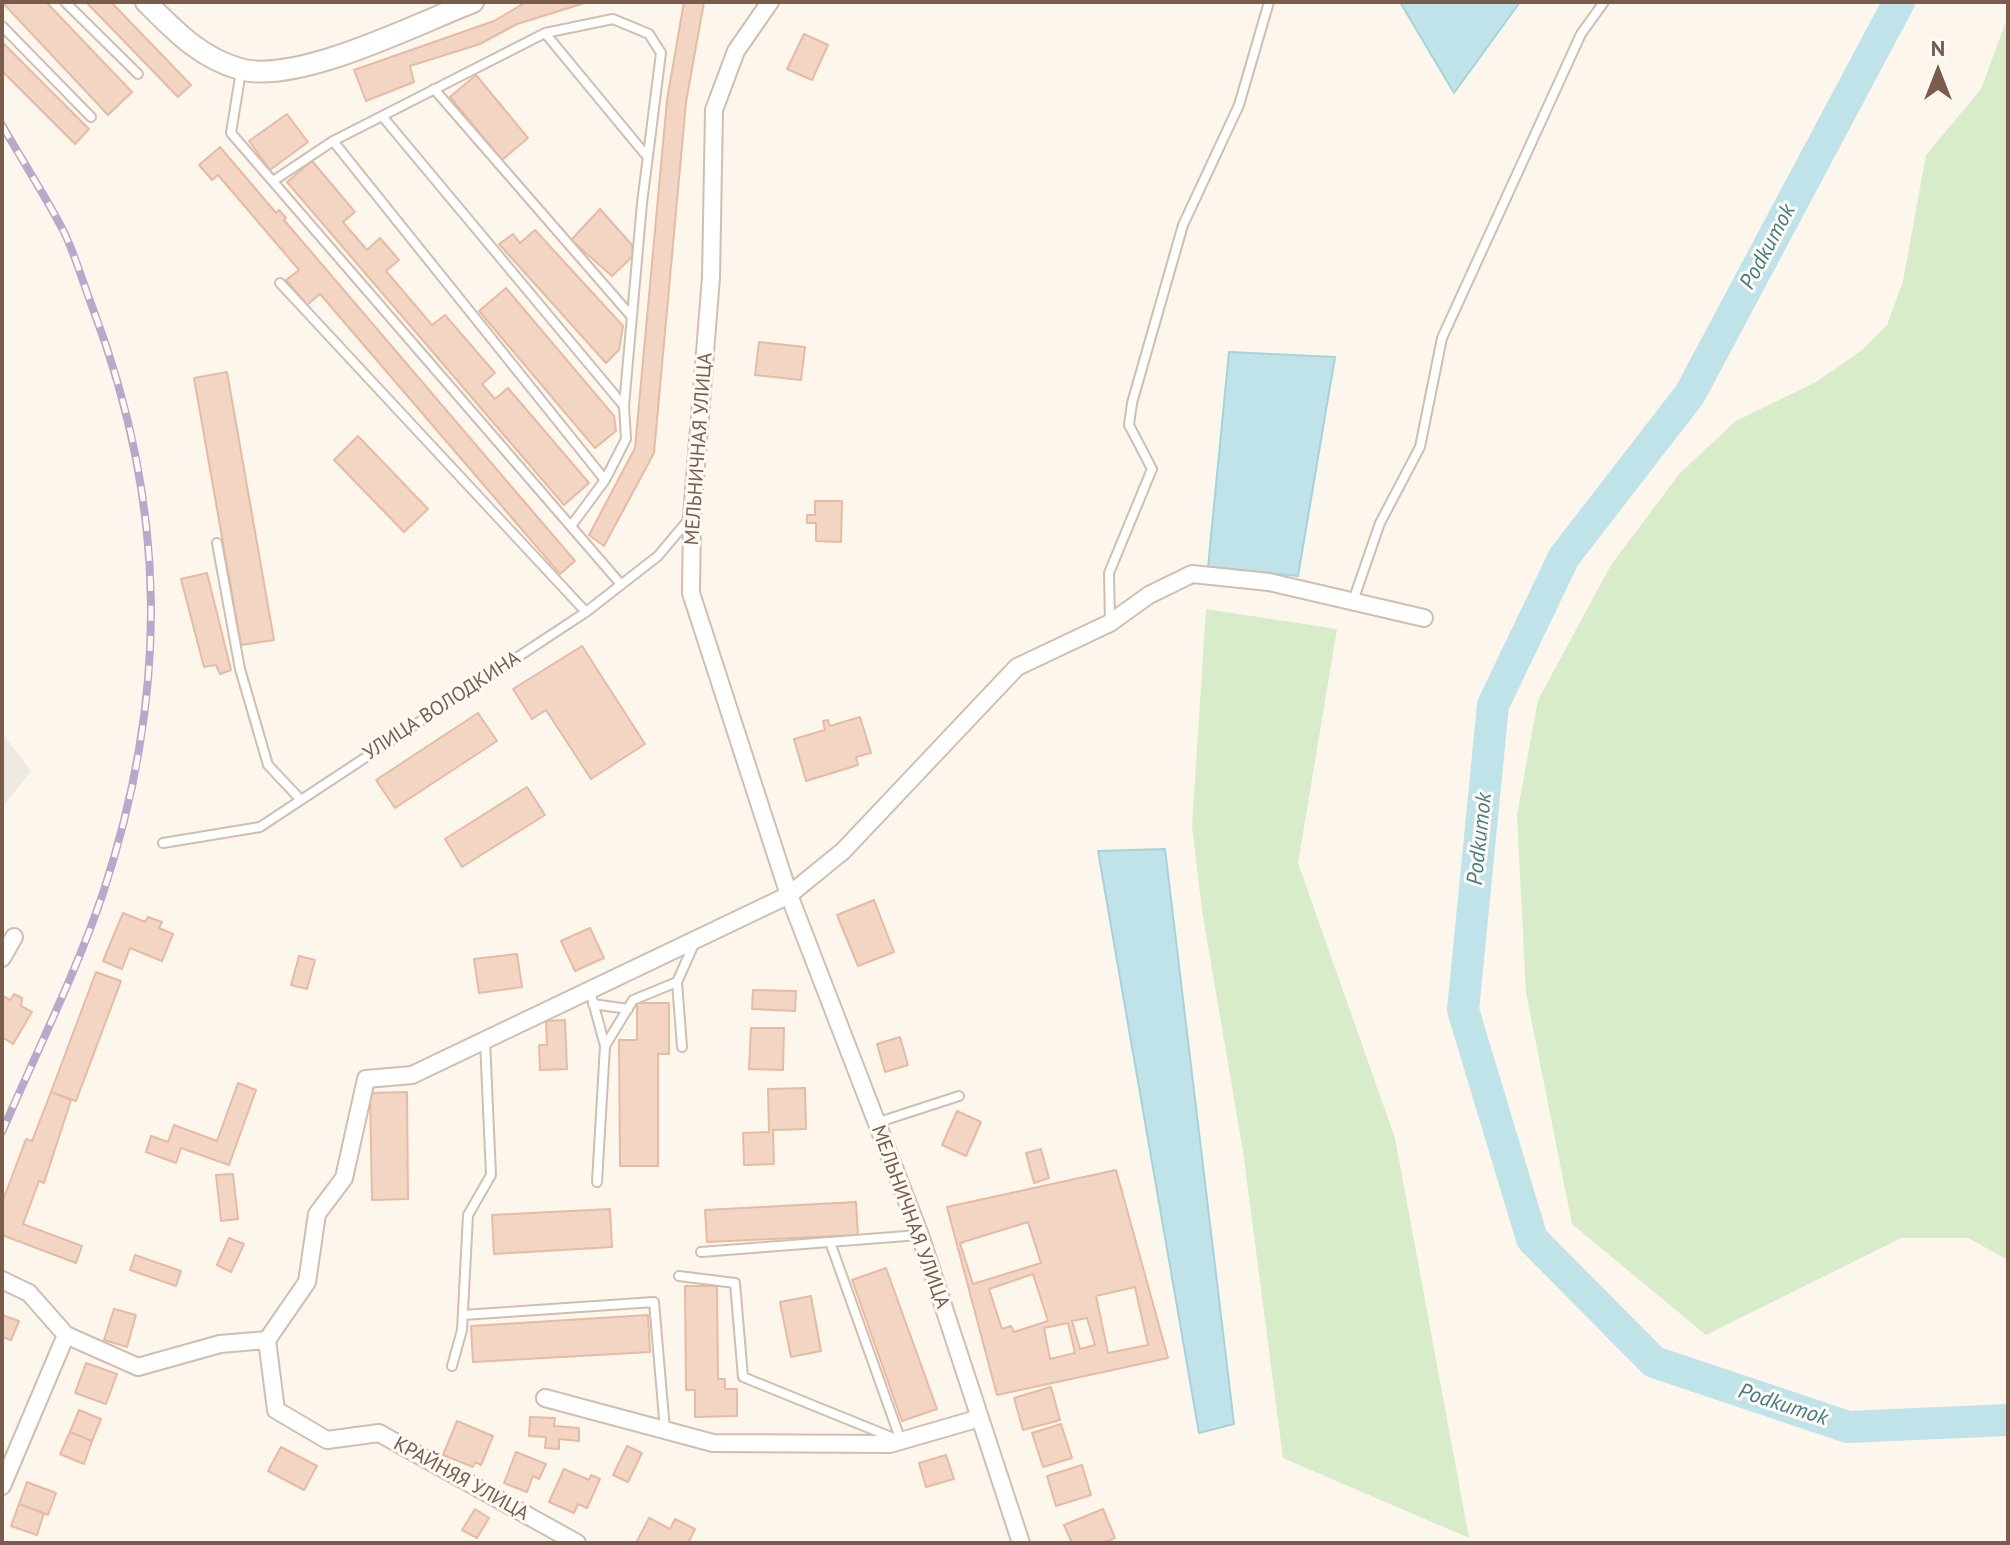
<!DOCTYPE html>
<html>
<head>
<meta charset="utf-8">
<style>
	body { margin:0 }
	#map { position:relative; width:2010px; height:1545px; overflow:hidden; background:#fdf6ec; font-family:"PT Sans",sans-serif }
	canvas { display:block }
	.frame { position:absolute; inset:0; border:4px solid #7a5c4d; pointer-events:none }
	.north { position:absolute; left:1898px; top:32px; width:80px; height:80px; -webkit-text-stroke:6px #fffaf3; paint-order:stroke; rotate:0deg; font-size:22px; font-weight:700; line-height:32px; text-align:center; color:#7a5c4d }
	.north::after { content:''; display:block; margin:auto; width:28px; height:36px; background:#7a5c4d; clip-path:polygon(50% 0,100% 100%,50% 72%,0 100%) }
</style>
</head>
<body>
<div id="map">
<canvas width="2010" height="1545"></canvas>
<div class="frame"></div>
<div class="north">N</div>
</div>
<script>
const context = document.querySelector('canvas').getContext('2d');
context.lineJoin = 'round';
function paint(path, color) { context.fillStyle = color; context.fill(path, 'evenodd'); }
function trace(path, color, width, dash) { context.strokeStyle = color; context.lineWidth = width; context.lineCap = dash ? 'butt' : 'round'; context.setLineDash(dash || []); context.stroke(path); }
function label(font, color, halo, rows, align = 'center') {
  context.font = font + ' "PT Sans",sans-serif'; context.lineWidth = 6; context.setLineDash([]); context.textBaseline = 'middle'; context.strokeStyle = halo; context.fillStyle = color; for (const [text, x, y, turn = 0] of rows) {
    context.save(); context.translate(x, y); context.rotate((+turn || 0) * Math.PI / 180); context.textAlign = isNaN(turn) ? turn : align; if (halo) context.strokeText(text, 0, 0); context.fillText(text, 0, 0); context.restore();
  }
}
const industrial = new Path2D(`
	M2,733L31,771L2,808Z`);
const green = new Path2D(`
	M2008,16V1260L1968,1238H1901L1706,1335L1572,1224L1526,993L1517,815L1538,700L1611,565L1680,473L1736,421L1816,382L1862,350L1887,325L1903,281L1926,155L1981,89Z
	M1206,609L1337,629L1298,863L1395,1138L1469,1538L1283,1458L1243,1151L1202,911L1192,826Z`);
const water = new Path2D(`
	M1400,2H1520L1454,93Z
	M1229,352L1335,357L1298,576L1208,567Z
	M1165,849L1234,1424L1199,1433L1098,851Z`);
const river = new Path2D(`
	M1899,2L1690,394L1564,557L1493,705L1463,1010L1532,1239L1654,1362L1848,1427L2008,1420`);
const building = new Path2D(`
	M2,2H46L132,92L108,115Z
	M86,2H111L191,85L178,97Z
	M526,2H588L517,24L480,44L410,66L414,82L366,101L354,70L494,21Z
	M684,2H704L686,102L654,453L604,546L589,535L635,448L667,100Z
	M804,34L828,45L812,80L787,69Z
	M2,42L89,129L75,144L2,71Z
	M476,75L528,138L502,160L450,97Z
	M287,114L308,142L270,170L249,141Z
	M220,147L276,213L279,210L286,218L284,220L575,561L560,574L320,294L307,305L286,280L299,270L218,175L212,180L199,165Z
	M312,161L355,212L343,222L367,250L380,238L399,260L386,271L432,325L445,315L495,373L482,384L495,399L508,388L589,483L564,505L287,182Z
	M600,209L632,245L633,256L612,276L571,240Z
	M535,230L623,326L619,350L606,363L499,244L513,234L520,243Z
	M506,288L614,416L616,431L595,448L479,311Z
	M759,342L805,347L801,380L755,375Z
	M227,372L274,640L241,645L194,378Z
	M358,436L428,509L404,532L334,460Z
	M815,501H842L841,542L816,541V523H807V515H815Z
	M207,573L231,670L220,674L216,665L204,667L181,579Z
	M582,646L645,744L591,779L546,710L532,719L513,689Z
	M478,713L497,741L395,808L376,780Z
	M860,717L871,753L856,757L858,765L806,781L794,739L825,730L823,721L828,720L830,726Z
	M527,787L545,815L462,867L445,839Z
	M874,900L894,952L858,966L837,915Z
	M123,913L145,922L148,917L162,922L159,928L173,934L162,961L130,948L122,969L103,961Z
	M590,928L604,958L575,971L561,941Z
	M517,954L522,987L479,993L474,959Z
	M299,956L315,960L307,989L291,985Z
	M96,972L121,981L76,1101L51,1092Z
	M753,990L796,991L795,1011L752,1009Z
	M14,994L22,998L21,1006L32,1012L13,1044L2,1037V995L10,1000Z
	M637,1003H669V1054H658V1166H620L619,1040H637Z
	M565,1020L567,1069L540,1070L539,1045H547L546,1021Z
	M751,1028H784L783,1070L749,1069Z
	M900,1037L908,1065L885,1072L877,1044Z
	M238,1083L256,1090L229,1165L181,1148L176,1163L146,1152L151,1136L168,1142L174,1125L217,1141Z
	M805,1088L806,1129L773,1130L774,1164L744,1165L743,1133L769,1132L768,1089Z
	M51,1092L71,1100L44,1183L39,1181L23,1224L82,1246L76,1263L2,1235V1203L26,1139L32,1141Z
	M407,1092L408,1199L372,1200L370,1093Z
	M957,1111L981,1122L966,1156L942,1145Z
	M1041,1149L1049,1178L1034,1183L1026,1153Z
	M1116,1170L1168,1358L997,1395L947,1207Z
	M233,1174L238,1219L221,1221L216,1175Z
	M856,1202L858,1235L707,1242L705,1210Z
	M610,1209L612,1247L494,1254L492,1215Z
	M1028,1222L1041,1263L973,1284L960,1243Z
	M229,1238L244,1244L231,1272L217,1265Z
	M135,1255L181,1271L176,1286L130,1270Z
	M886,1268L937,1409L902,1421L852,1280Z
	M1033,1274L1048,1321L1014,1332L1011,1326L1002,1329L989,1289Z
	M685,1286H717L718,1379H725V1389H737V1416L695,1417V1390H686Z
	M1135,1287L1148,1345L1108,1353L1096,1296Z
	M811,1296L821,1351L791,1357L780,1302Z
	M114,1309L136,1315L127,1347L104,1340Z
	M2,1315L19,1321L11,1340L2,1337Z
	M648,1315L650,1352L473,1362L471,1326Z
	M1087,1318L1095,1345L1080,1349L1072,1321Z
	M1068,1323L1075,1353L1050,1359L1044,1328Z
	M86,1363L117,1374L106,1404L75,1393Z
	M1051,1387L1060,1420L1023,1430L1014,1398Z
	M79,1410L101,1419L92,1441L70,1432Z
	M530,1417L555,1418L554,1426L579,1428V1441L559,1439V1449L545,1448L546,1437L529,1436Z
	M457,1421L493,1436L481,1465L475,1462L473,1467L443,1455Z
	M1061,1424L1072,1458L1043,1467L1032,1433Z
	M70,1432L92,1441L84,1464L60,1454Z
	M627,1446L642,1453L628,1482L613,1475Z
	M281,1447L317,1466L304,1490L268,1471Z
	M516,1452L546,1464L539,1479L533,1476L527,1492L504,1483Z
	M946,1455L954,1479L926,1487L919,1463Z
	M1082,1465L1091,1495L1056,1506L1047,1476Z
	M564,1469L589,1480L591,1475L600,1479L587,1508L578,1504L574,1513L549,1502Z
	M27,1482L56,1493L48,1515L19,1504Z
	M19,1504L44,1513L37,1535L11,1526Z
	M475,1509L489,1518L477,1538L462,1530Z
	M1103,1509L1115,1538L1103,1543H1072L1064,1525Z
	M649,1518L670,1529L675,1519L695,1529L688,1543H636Z`);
const service = new Path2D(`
	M65,2L138,74
	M2,26L91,117
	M545,33L645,154
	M241,71L231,133L619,582
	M434,89L632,317
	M382,116L624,406
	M333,141L605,480
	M273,181L333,141L545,33L613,19L649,34L661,53L642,203L624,406L626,439L605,480L571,526
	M280,283L586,612
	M217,543L240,669L268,765L301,800
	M1353,601L1380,523L1420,447L1442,338L1581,34L1604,2
	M1110,623L1109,573L1152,469L1129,425L1132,403L1183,225L1239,105L1269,2
	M163,843L260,827L586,612L658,556L689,519
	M677,982L682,1047
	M590,991L605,1046L597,1182
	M593,1004L628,1009
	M605,1046L633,1000L677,982L694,944
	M876,1123L959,1096
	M701,1252L919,1235
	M679,1276L735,1283L743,1377L901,1441L830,1242
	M463,1315L654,1302L665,1430
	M452,1366L462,1330L468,1215L491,1175L485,1041`);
const minor = new Path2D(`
	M770,2L736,51L714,110L711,277L692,516L691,593L789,895L920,1235L1021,1543
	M2,958L14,937
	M2,1280L29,1293L66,1335L138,1367L220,1344L267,1340
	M267,1340L307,1282L317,1214L344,1178L366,1079L412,1075L789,895L843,851L1017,667L1110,623L1149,595L1192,574L1269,582L1424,618
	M267,1340L276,1410L327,1440L379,1433L577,1543
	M545,1398L713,1443L890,1444L980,1418
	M2,1486L66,1335`);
const tertiary = new Path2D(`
	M146,2C174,30 200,58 240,69C297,85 416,24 473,2`);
const rail = new Path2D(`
	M2,125C22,160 44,194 63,230C75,254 83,283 93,309C168,507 169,693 103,893C77,971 35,1055 2,1132`);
const streetNames = [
	["МЕЛЬНИЧНАЯ УЛИЦА",699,449,-86],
	["УЛИЦА ВОЛОДКИНА",442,706,-33],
	["МЕЛЬНИЧНАЯ УЛИЦА",910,1217,70],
	["КРАЙНЯЯ УЛИЦА",461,1479,29]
];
const waterNames = [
	["Podkumok",1768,247,-62],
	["Podkumok",1480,839,-84],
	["Podkumok",1783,1405,18]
];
paint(industrial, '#efe9e4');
paint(green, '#d8ecc9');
paint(water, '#bfe3e8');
trace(water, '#a5d3da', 2);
trace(river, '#bfe3e8', 32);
paint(building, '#f3d5c3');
trace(building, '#e6bba3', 2);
trace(service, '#d1beb0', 12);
trace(minor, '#d1beb0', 20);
trace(tertiary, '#d1beb0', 24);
trace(service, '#fff', 8);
trace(minor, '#fff', 16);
trace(tertiary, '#fff', 20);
trace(rail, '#b9a8c9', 8);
trace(rail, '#fffaf3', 5, [15]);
label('20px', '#7a5c4d', '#fffaf3', streetNames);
label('italic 22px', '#437c86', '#fffaf3', waterNames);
</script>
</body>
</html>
